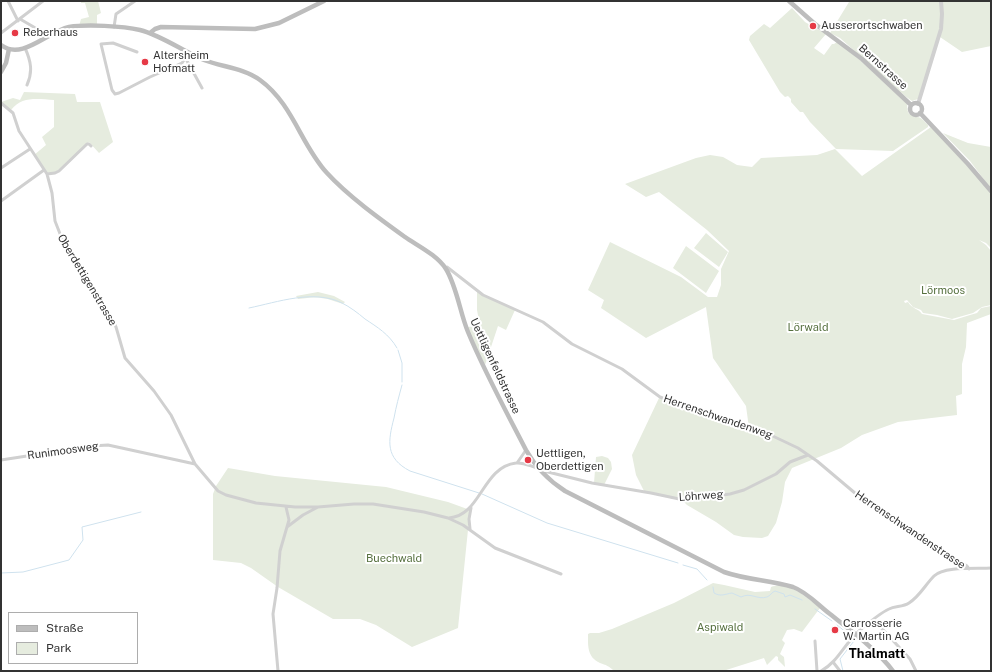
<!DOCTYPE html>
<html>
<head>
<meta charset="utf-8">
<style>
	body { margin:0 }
	#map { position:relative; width:992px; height:672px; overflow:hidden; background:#fff; font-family:"Public Sans",sans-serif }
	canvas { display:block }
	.frame { position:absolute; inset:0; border:2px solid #333; pointer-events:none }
	.legend { position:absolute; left:8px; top:612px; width:130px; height:52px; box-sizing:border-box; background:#fff; border:1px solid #adadad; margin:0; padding:5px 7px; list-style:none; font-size:12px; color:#333 }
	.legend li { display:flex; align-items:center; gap:8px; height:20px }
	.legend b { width:20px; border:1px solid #adadad }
</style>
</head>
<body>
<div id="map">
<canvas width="992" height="672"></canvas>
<div class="frame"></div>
<ul class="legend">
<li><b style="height:5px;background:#bdbdbd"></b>Straße</li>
<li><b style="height:11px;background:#e6ecdf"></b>Park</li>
</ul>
</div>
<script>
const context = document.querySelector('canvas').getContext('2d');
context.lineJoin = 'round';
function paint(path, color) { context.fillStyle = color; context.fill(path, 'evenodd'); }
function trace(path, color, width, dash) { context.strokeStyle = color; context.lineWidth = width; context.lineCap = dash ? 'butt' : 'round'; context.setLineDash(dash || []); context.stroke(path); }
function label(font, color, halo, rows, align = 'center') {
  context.font = font + ' "Public Sans",sans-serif'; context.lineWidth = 4; context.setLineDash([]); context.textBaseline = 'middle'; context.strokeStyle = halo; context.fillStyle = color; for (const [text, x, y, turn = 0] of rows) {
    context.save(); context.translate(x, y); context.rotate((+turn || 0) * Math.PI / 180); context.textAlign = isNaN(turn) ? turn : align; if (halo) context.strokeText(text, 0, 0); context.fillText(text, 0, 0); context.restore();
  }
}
const green = new Path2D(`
	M81,1H98L101,13L97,15V26H79L81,19L89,17L85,3H81Z
	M848,1H991V46L962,52L940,37L918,99L912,101L905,96L840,38L830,33L849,2Z
	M792,8L805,22L826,34L814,48L824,55L832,44H834L837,42L860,60L907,104C908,114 907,114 918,117C922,118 925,122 928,125V127L893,151L836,149L810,122L803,112H800L791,102V99L788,96L785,97L780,92L749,40L750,36L764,24L770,28Z
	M24,92L75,94L77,102H100L113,142L99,153L89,142L63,167L55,172L46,173L34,155L46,145L42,137L54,127V100C37,99 22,96 11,110L1,102L13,98L20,100Z
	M931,127L979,178L991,193V248L986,243L979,240L986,245L991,251V305L982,307L973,313L952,319L937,315L923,313L921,310L913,307L907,300L904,301L905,303L908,302C912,309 918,308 922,314L954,320L970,315L977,313L981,308L991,306V314L967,323L966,347L962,364V394L956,396L957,415L898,422L862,435L841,448L792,468L785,482L782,502L776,523L768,536L762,538L743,537L734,535L716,522L687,505L683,501L644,491L636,475L632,455L659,398L749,428L746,406L713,358L706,307L646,338L601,308L604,300L588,290L610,242L681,277L708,297H717L721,285V269L729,251L707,230L659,192L646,197L625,184L696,158L710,155L723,157L737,165L752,167L761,158L817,155L835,149L862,176Z
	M943,133L968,143L991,147V189L970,161Z
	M706,233L728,252L719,267L694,248Z
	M686,246L719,271L706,293L673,268Z
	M318,292L334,296L345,302L343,304C324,297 318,296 298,299L296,296Z
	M477,292L515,310L506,330L498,326L485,365L467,327L480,326L477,310Z
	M602,456L608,458L611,462L612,469L604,485L594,483L596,457Z
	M228,468L275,476L386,487L448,502L470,510L458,628L412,647L376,625L360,619H333L278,587L251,568L241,563L213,560V494L216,486Z
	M713,583L724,585L755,592L770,591L771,587C788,580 808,598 820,608L802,632L794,629L787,630L782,640L785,643L780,654L784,657L785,667L778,660V657L776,656L767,665L764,658L723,671H614C609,666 606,665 600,663C587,657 588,646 588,634L590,633H599L612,629L674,603Z`);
const stream = new Path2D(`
	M249,308C278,302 314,289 342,303C350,307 358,313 365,319C377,327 389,334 397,348
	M398,350L402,363V382
	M402,385C399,396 396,407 394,418C388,441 385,458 410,471L479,493
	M482,494L547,523L678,563
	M683,565L697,569L707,580
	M1,573L23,572L69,560L83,540L82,527L141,512
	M713,587L714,593C721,597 725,594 732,593L741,597C751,592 757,600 767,597C770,596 772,592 775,591L784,594L785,597L790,595L802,600
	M815,609L832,621
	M837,625L847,633
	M843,671L840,659L854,641`);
const minor = new Path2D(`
	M8,1L18,21
	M20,19L44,33L47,36
	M114,27L116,14L135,1
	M1,33L43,1
	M25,48C31,61 33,72 27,85
	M137,52L113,43L101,44L112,90L115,94L119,93L150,77L182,63L189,53
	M186,59L202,88
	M1,103L13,113L19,131L47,174L52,193L55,221L64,244L88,279L109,313L116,327L125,358L154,391L171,415L195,464L218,491L226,495L256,503L295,507H318
	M1,168L30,149
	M47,174L55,173L59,171L87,144H89L91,146
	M1,201L44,170
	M447,267L483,295L543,322L572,344L622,369L660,397L678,404L760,430L798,448L817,461L862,499L967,566L969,569
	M1,460L92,446L108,445L195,464
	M517,463L526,450
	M540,470L592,483L651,493L684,500L730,494L744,490L776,474L790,462L808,455
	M449,518C481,516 482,467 516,463C523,462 530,466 537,468
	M287,527L303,515L318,507L354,504H373L424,512L448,518L463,525L495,548L561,574
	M470,529L469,519L471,508
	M874,620L910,659L916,671
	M815,641L817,671
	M833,662L840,671
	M278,671L273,614L277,588L280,551L289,520L286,507
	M821,671C838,662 845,643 859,631C866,625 880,613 889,609C895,606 903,607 909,603C920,596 925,585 934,576C944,566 977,569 991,568`);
const tertiary = new Path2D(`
	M918,104L941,29L942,14L941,1`);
const secondary = new Path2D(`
	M789,1L815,24L862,59L911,105
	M150,33L155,29L161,27L255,29L279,23L324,1
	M1,45C22,61 47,32 69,27C86,24 123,26 140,30C163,36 182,51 204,60C222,67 244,68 260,80C293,104 301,145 327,173C348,196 380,219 405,237C418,246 437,255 446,269C457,287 460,313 468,332C485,373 506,411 526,450C536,468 548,480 565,491L724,572C747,580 770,580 793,587C807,592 818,605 830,614C851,631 877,650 893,671
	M1,72L6,63L9,49
	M910 109a6 6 0 1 1 12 0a6 6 0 1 1-12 0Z
	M920,113L968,164L991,191`);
const markers = [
	[813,26,4,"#e63946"],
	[15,33,4,"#e63946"],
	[145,62,4,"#e63946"],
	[528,460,4,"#e63946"],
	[835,630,4,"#e63946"]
];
const poiNames = [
	["Ausserortschwaben",821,26],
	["Reberhaus",23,33],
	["Altersheim",153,56],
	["Hofmatt",153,69],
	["Uettligen,",536,454],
	["Oberdettigen",536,467],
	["Carrosserie",843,624],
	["W. Martin AG",843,637]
];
const streetNames = [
	["Bernstrasse",883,67,42],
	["Oberdettigenstrasse",87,280,59],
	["Uettligenfeldstrasse",495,366,65],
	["Herrenschwandenweg",718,417,19],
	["Runimoosweg",63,451,-8],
	["Löhrweg",701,496,-4],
	["Herrenschwandenstrasse",910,530,34]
];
const parkNames = [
	["Lörmoos",943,291],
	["Lörwald",808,328],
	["Buechwald",394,559],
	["Aspiwald",720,628]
];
const quarterNames = [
	["Thalmatt",877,654]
];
paint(green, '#e6ecdf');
trace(stream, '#cfe2ee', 1);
trace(minor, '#d0d0d0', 3);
trace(tertiary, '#d0d0d0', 4);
trace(secondary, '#bdbdbd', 4.5);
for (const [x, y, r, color] of markers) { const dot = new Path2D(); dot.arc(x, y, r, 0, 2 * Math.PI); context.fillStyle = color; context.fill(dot); trace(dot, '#fff', 1.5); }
label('11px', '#333', '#fff', poiNames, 'left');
label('11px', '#333', '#fff', streetNames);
label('11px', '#56703f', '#fff', parkNames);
label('bold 13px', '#000', '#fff', quarterNames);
</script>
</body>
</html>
